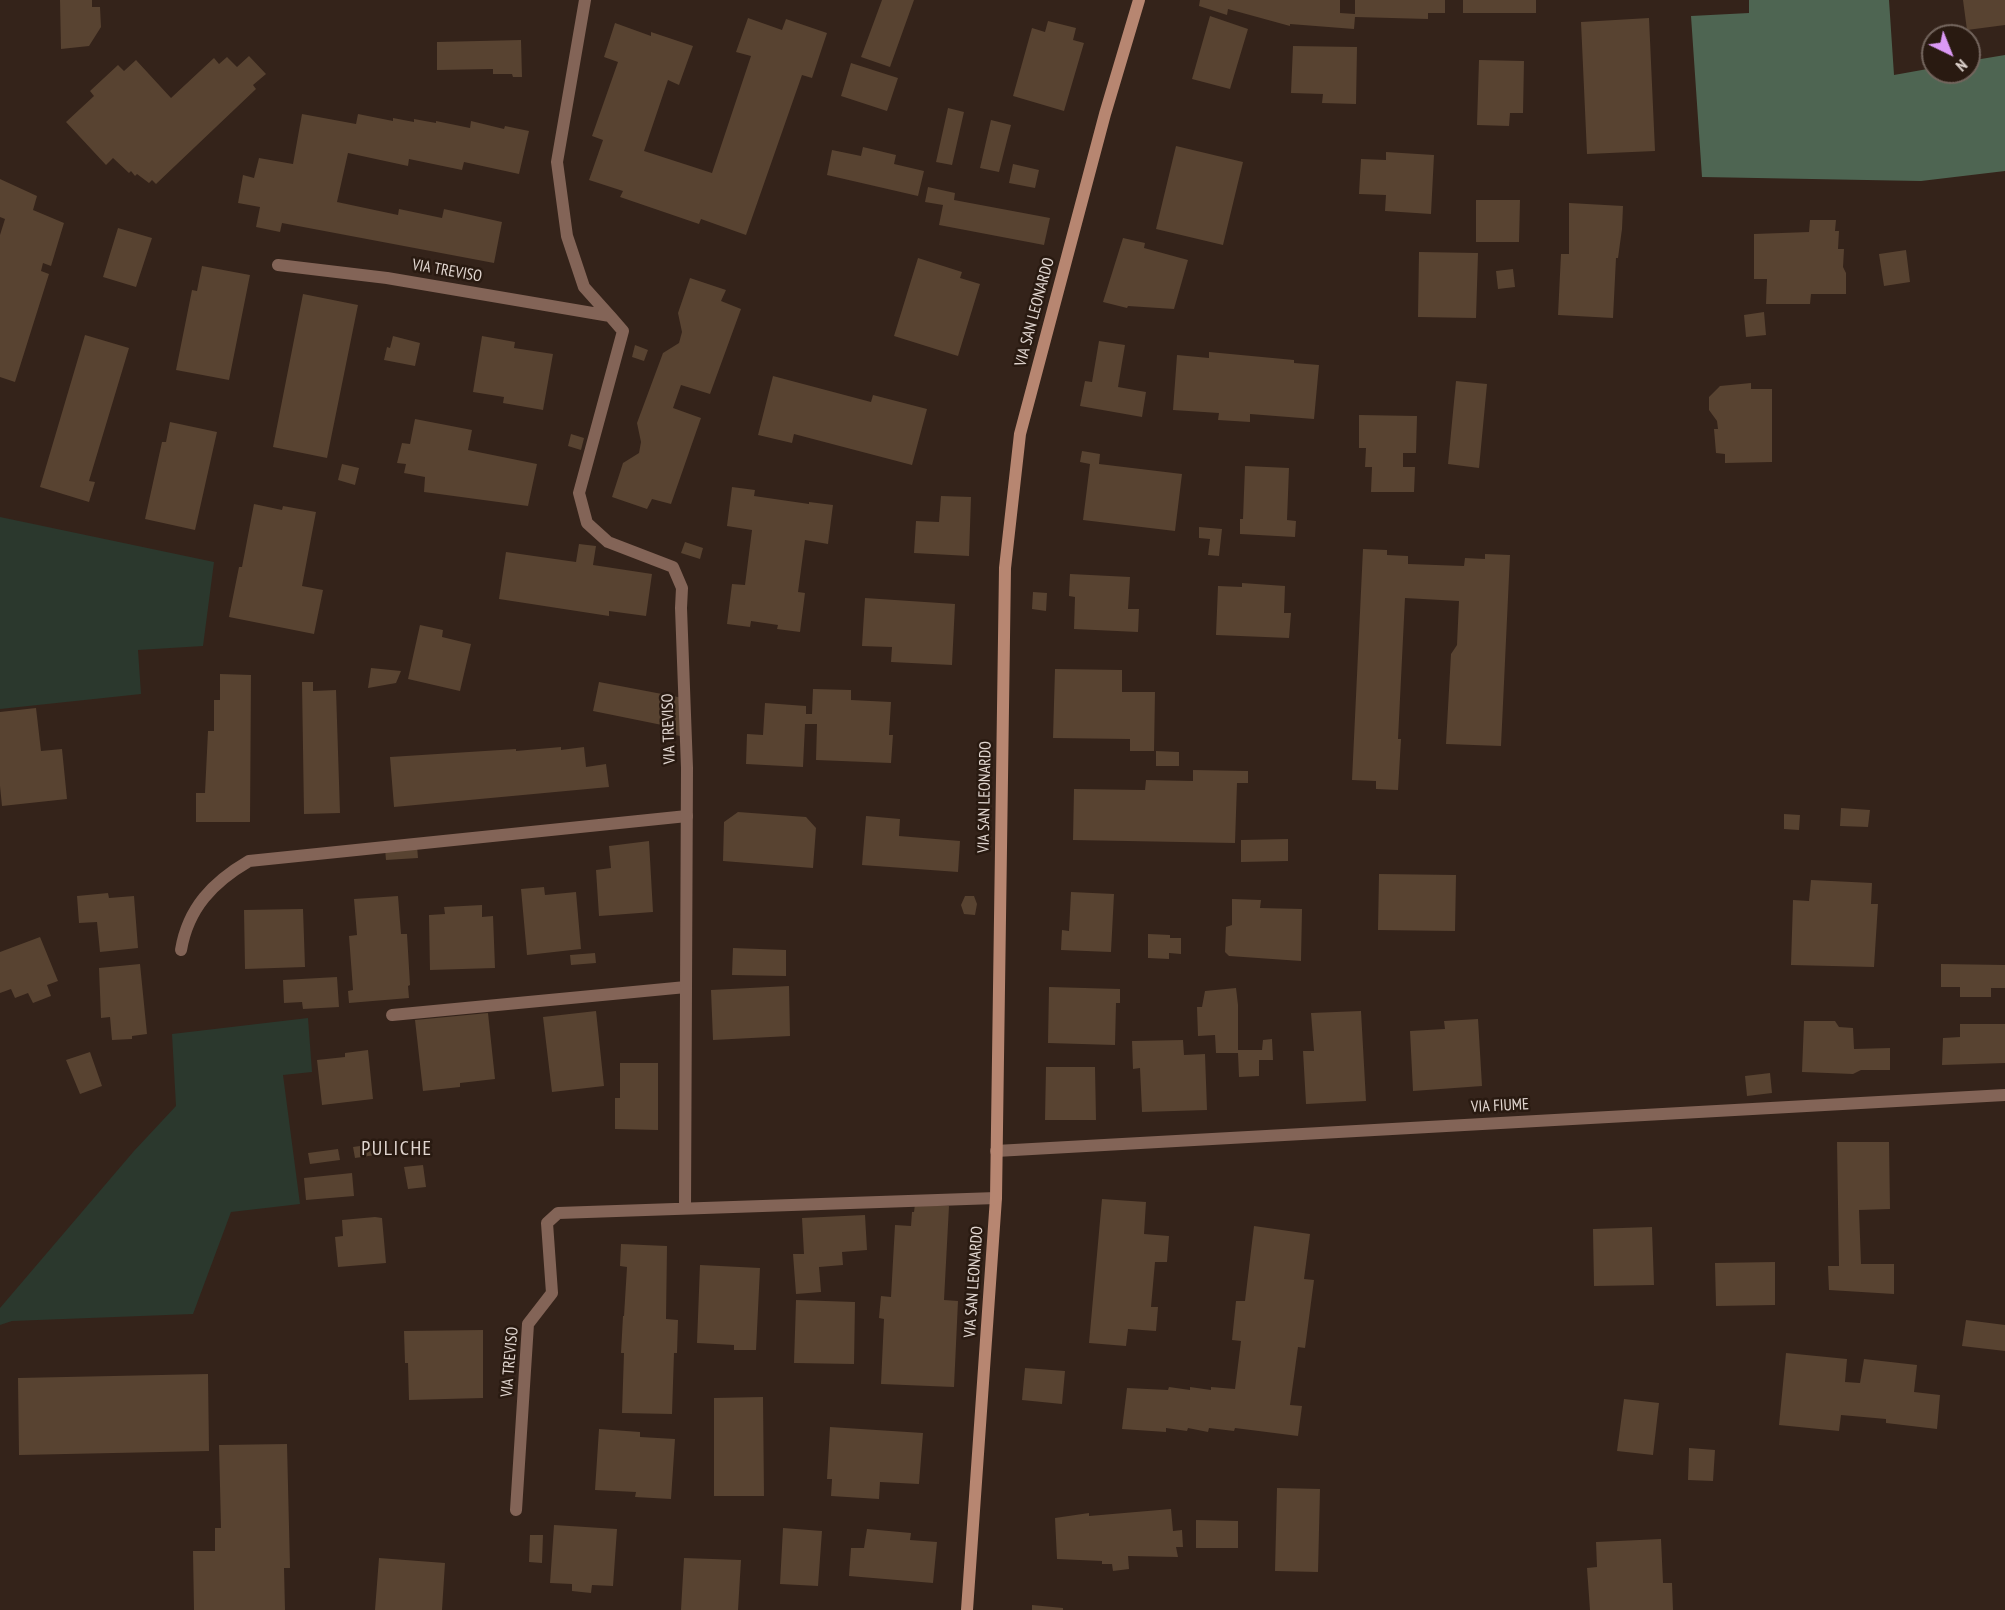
<!DOCTYPE html>
<html>
<head>
<meta charset="utf-8">
<style>
	body { margin:0 }
	#map { position:relative; width:2005px; height:1610px; overflow:hidden; background:#34231a; font-family:"PT Sans Narrow",sans-serif }
	canvas { display:block }
	.north { position:absolute; left:1921px; top:24px; width:60px; height:60px; box-sizing:border-box; background:#291a11; border:2px solid #73655d; border-radius:50%; rotate:137deg; font-size:16px; font-weight:700; line-height:24px; text-align:center; color:#e1d6d0 }
	.north::after { content:''; display:block; margin:auto; width:21px; height:27px; background:#db99f5; clip-path:polygon(50% 0,100% 100%,50% 72%,0 100%) }
</style>
</head>
<body>
<div id="map">
<canvas width="2005" height="1610"></canvas>
<div class="north">N</div>
</div>
<script>
const context = document.querySelector('canvas').getContext('2d');
context.lineJoin = 'round';
function paint(path, color) { context.fillStyle = color; context.fill(path, 'evenodd'); }
function trace(path, color, width, dash) { context.strokeStyle = color; context.lineWidth = width; context.lineCap = dash ? 'butt' : 'round'; context.setLineDash(dash || []); context.stroke(path); }
function label(font, color, halo, rows, align = 'center') {
  context.font = font + ' "PT Sans Narrow",sans-serif'; context.lineWidth = 5; context.setLineDash([]); context.textBaseline = 'middle'; context.strokeStyle = halo; context.fillStyle = color; for (const [text, x, y, turn = 0] of rows) {
    context.save(); context.translate(x, y); context.rotate((+turn || 0) * Math.PI / 180); context.textAlign = isNaN(turn) ? turn : align; if (halo) context.strokeText(text, 0, 0); context.fillText(text, 0, 0); context.restore();
  }
}
const green = new Path2D(`
	M0,517L214,562L203,646L138,650L141,694L0,709Z
	M308,1018L312,1072L283,1075L300,1204L231,1212L193,1314L12,1321L0,1325V1308L134,1151L176,1106L172,1034Z`);
const forest = new Path2D(`
	M1749,0H1889L1894,75L1933,68V72H1969V61L2005,55V171L1921,181L1702,177L1691,16L1749,13Z`);
const building = new Path2D(`
	M60,0H92V7H100L101,27L89,46L61,49Z
	M882,0H914L890,67L861,57Z
	M1200,0H1340V13L1355,14V0H1445V13H1428V19L1355,17L1354,29L1290,24V26L1228,9L1227,15L1199,6Z
	M1463,0H1536V13H1463Z
	M1963,0H2005V25L1967,30Z
	M1210,16L1248,29L1230,89L1192,79Z
	M748,18L782,30L786,19L827,33L812,78L802,75L746,235L701,219L699,224L620,197L623,191L589,180L603,140L592,136L618,62L604,57L615,23L651,36V32L693,46L679,85L668,80L644,151L712,173L751,56L736,52Z
	M1649,18L1655,151L1587,154L1581,22Z
	M1048,21L1076,28L1073,40L1084,43L1064,111L1013,96L1032,28L1045,32Z
	M521,40L522,77H513L512,74H493V69L437,70V42Z
	M1293,46L1357,47L1356,104L1322,103L1323,94L1291,93Z
	M249,56L266,74L253,85L256,89L156,184L152,180L149,183L137,174L135,176L131,171L129,173L113,158L106,165L66,122L94,96L90,91L118,65L124,71L136,60L171,98L214,58L219,64L227,57L237,67Z
	M1479,60L1524,61L1523,113H1510L1509,126L1477,125Z
	M851,63L898,78L887,111L841,96Z
	M948,108L964,112L952,165L936,162Z
	M302,114L356,124L358,114L393,121V118L414,122V119L436,123V121L470,128L471,121L504,129L505,126L529,131L519,174L464,162L462,170L409,159L408,166L348,153L337,202L398,215L399,209L442,218L444,209L502,222L494,263L282,223L280,232L256,227L260,207L238,203L243,175L254,178L259,158L293,164Z
	M991,120L1011,125L999,172L980,168Z
	M1176,146L1243,162L1223,245L1156,229Z
	M863,147L896,155L894,164L924,171L918,196L827,175L832,150L861,156Z
	M1386,152L1434,155L1431,214L1385,211L1386,195L1359,194L1361,159L1386,160Z
	M1013,164L1039,170L1035,188L1009,183Z
	M0,179L37,196L33,210L64,223L51,266L43,263L41,271L49,274L15,382L0,377V235L5,219L0,217Z
	M928,187L955,193L954,200L1050,218L1044,245L939,225L943,205L925,202Z
	M1476,200H1520L1519,242H1476Z
	M1569,203L1623,206L1622,229L1618,258H1616L1613,318L1558,315L1561,254H1569Z
	M1810,220H1836L1835,231H1839L1838,249H1844L1843,267L1846,273V294H1811L1810,304H1766L1767,279H1754V234L1809,232Z
	M118,228L152,238L136,287L103,277Z
	M1123,238L1145,243L1144,248L1188,260L1174,309L1128,306L1127,308L1103,302Z
	M1906,250L1910,282L1884,286L1879,254Z
	M1419,252L1478,253L1476,318L1418,317Z
	M918,258L962,272L960,278L980,284L958,356L894,336Z
	M202,266L250,275L229,380L176,370L192,290L197,291Z
	M1513,269L1515,287L1498,289L1496,271Z
	M690,278L726,290L721,301L741,309L710,394L681,385L673,408L701,418L671,504L652,499L647,509L612,497L623,463L639,453L641,442L637,423L663,353L679,343L682,332L678,313Z
	M303,294L358,305L327,458L273,447Z
	M1764,312L1766,335L1746,337L1744,315Z
	M85,335L129,348L89,481L95,482L89,502L40,487Z
	M393,336L420,343L415,366L384,360L387,347L390,348Z
	M482,336L515,342L514,348L553,354L543,410L503,403L504,397L473,392Z
	M1099,341L1125,345L1118,387L1146,392L1142,417L1080,406L1085,381L1092,382Z
	M635,345L648,350L644,361L632,357Z
	M1209,352L1294,360V363L1319,365L1314,419L1250,414V422L1218,420L1219,413L1173,410L1177,355L1209,358Z
	M773,376L871,402L873,395L927,409L912,465L794,434L792,443L758,435Z
	M1456,381L1487,384L1479,468L1448,464Z
	M1751,383V389H1772V462L1725,463V454L1716,453L1714,429H1718L1717,421L1709,410V397L1720,386Z
	M1359,415L1417,416L1416,453H1403V467H1415L1414,492H1371L1372,467H1365L1366,448H1359Z
	M415,419L472,430L468,450L537,464L528,506L424,492L425,477L404,473L406,464L397,463L402,443L410,444Z
	M170,422L217,432L195,530L145,519L162,442H166Z
	M571,434L584,438L581,450L568,446Z
	M1082,451L1100,454L1099,464L1182,474L1175,531L1083,520L1090,464L1080,462Z
	M342,464L359,468L355,485L338,480Z
	M1245,466L1289,468L1287,520L1296,521L1295,537L1240,534V519H1243Z
	M732,487L755,490L754,496L809,504V502L833,505L828,544L805,540L798,592L805,593L800,632L777,629L778,625L751,621L750,627L727,624L732,584L745,585L752,530L727,526Z
	M941,496L971,497L969,556L914,553L916,521L939,522Z
	M254,504L282,510L283,506L316,512L302,586L323,590L314,634L229,617L239,567H242Z
	M1199,527L1222,529L1219,556L1208,555L1210,539L1199,538Z
	M685,542L703,548L700,559L681,553Z
	M579,544L596,546L593,565L652,574L646,616L609,611V616L499,599L506,552L576,562Z
	M1363,549L1387,550V555L1408,556V564L1464,566L1465,558L1485,559V554L1510,555L1501,746L1446,744L1451,654L1457,645L1459,601L1405,598L1398,739H1401L1398,790L1376,789V781L1352,780Z
	M1070,574L1130,577L1128,609H1139L1138,632L1074,629L1075,597L1069,596Z
	M1242,583L1285,586L1284,613H1291L1289,638L1216,635L1218,586L1242,587Z
	M1033,592L1047,593L1046,611L1032,609Z
	M865,598L955,604L952,665L891,662L892,647L862,646Z
	M420,625L443,630L442,637L471,644L460,691L408,679Z
	M371,668L401,671L396,683L368,688Z
	M1055,669L1122,670V692H1155L1154,751H1130V739L1053,738Z
	M220,674L251,675L250,822H196V793H205L208,731H214V700H220Z
	M302,682H313V691L336,690L340,813L304,814Z
	M599,682L683,698L680,736L661,732L662,725L593,711Z
	M813,689L851,690V700L891,702L889,735H893L891,763L816,760L817,724H805L803,767L746,764L747,734L763,735L765,703L806,706V714H812Z
	M36,708L41,751L62,749L67,799L2,806L0,786V712Z
	M561,747V750L584,747L586,767L606,764L609,787L394,807L390,757L516,749V751Z
	M1156,751L1179,752V766H1156Z
	M1193,770L1248,771V783H1237L1235,843L1073,840L1074,789L1145,790L1146,780L1193,781Z
	M1841,808L1870,810L1868,827L1840,826Z
	M738,812L806,817L816,828L813,868L723,861L724,822Z
	M1784,814L1800,815L1799,830L1784,829Z
	M866,816L900,819L899,836L960,841L958,872L862,865Z
	M1288,839V861L1241,862V840Z
	M649,841L653,912L599,916L596,870L611,868L609,846Z
	M417,846L418,858L386,860L385,849Z
	M1379,874L1456,875L1455,931L1378,930Z
	M1811,880L1872,883L1871,904H1878L1874,967L1791,965L1793,900L1809,901Z
	M544,887L545,895L576,892L581,949L527,955L521,889Z
	M1071,892L1114,894L1111,952L1061,950L1062,930L1069,931Z
	M108,893L109,898L134,896L138,948L100,952L97,922L79,923L77,896Z
	M398,896L401,934H407L410,985L408,986L409,998L349,1003L348,991L353,990L349,936L357,935L354,899Z
	M965,896H974L977,904L975,915L964,914L961,905Z
	M1232,899L1261,900L1260,908L1302,909L1301,961L1229,956L1225,952L1226,927L1232,925Z
	M482,905V917L493,916L495,968L430,970L429,915L445,914L444,907Z
	M303,909L305,967L245,969L244,910Z
	M1148,934L1170,935V938H1181V954L1169,953V959L1148,958Z
	M40,937L58,981L47,985L51,996L33,1003L28,993L15,998L11,989L0,993V952Z
	M733,948L786,950V976L732,975Z
	M595,953L596,963L571,965L570,955Z
	M140,964L147,1034L132,1036V1039L112,1040L110,1017L101,1018L99,968Z
	M1941,964L2005,965V988H1991V997H1960V987H1941Z
	M337,977L339,1007L303,1009L302,1002L284,1003L283,980Z
	M789,986L790,1036L713,1040L711,990Z
	M1049,987L1120,989V1003H1116L1115,1045L1048,1043Z
	M1236,988L1238,1005V1050H1262L1263,1040L1272,1039L1273,1060H1259V1076L1239,1077L1238,1053H1216L1215,1035L1198,1036L1197,1007H1202L1205,991Z
	M596,1011L604,1086L552,1092L543,1017Z
	M1361,1011L1366,1101L1306,1104L1303,1051H1314L1311,1013Z
	M488,1013L495,1079L460,1083V1087L423,1091L415,1020Z
	M1478,1019L1482,1086L1413,1091L1410,1031L1445,1029L1444,1021Z
	M1804,1021H1835L1839,1027L1853,1028L1854,1049L1890,1048V1070H1861L1853,1074L1802,1072Z
	M1960,1024H2005V1063L1942,1065L1943,1038L1960,1037Z
	M1183,1040L1184,1055L1205,1054L1207,1110L1142,1112L1140,1068L1133,1069L1132,1041Z
	M368,1050L373,1099L322,1105L317,1060L345,1057V1053Z
	M90,1052L102,1086L80,1094L66,1060Z
	M620,1063H658V1130L615,1129V1098H620Z
	M1046,1067H1095L1096,1120H1045Z
	M1770,1073L1772,1093L1747,1096L1745,1076Z
	M1837,1142H1889L1890,1209L1859,1210L1861,1264H1894V1294L1829,1290L1828,1266H1839Z
	M381,1143L382,1154L355,1158L353,1147Z
	M338,1149L340,1160L310,1164L308,1153Z
	M423,1165L426,1187L408,1189L404,1167Z
	M352,1173L354,1196L306,1200L304,1178Z
	M1102,1199L1146,1202L1144,1234L1169,1236L1167,1262H1155L1151,1307H1158L1156,1331L1128,1329L1126,1346L1089,1343Z
	M915,1204L949,1206L944,1300L958,1301L954,1387L881,1384L884,1319L879,1318L881,1296L891,1297L895,1225L911,1226L912,1212H914Z
	M865,1215L867,1250L842,1252L843,1265L819,1267L821,1292L796,1294L793,1254H804L802,1218Z
	M375,1217L382,1218L386,1263L338,1267L335,1237L343,1236L342,1220Z
	M1254,1226L1310,1234L1304,1279L1314,1280L1305,1348L1298,1347L1290,1405L1302,1406L1298,1436L1235,1428L1234,1431L1209,1428L1208,1432L1188,1428L1187,1431L1166,1428V1432L1122,1429L1127,1388L1168,1390L1169,1387L1190,1390V1387L1211,1390V1387L1235,1389L1241,1341L1232,1340L1236,1301H1245Z
	M1652,1227L1654,1285L1594,1286L1593,1229Z
	M621,1244L667,1246L666,1319L678,1320L677,1353H674L672,1414L622,1413L624,1353H621L623,1316H624L627,1267L620,1266Z
	M1775,1262V1305L1716,1306L1715,1263Z
	M700,1265L760,1268L756,1350H734V1345L697,1343Z
	M796,1300L855,1302L854,1364L794,1363Z
	M1966,1320L2005,1325V1351L1962,1346Z
	M483,1330V1398L409,1400L408,1363H405L404,1331Z
	M1786,1353L1847,1359L1845,1382L1860,1383L1864,1359L1917,1365L1914,1392L1940,1395L1937,1429L1886,1423V1419L1841,1415L1839,1431L1779,1425Z
	M1025,1368L1065,1371L1062,1404L1022,1400Z
	M208,1374L209,1451L19,1455L18,1378Z
	M763,1397L764,1496H714V1398Z
	M1624,1399L1659,1403L1653,1455L1617,1451Z
	M830,1427L923,1433L919,1484L880,1482L879,1499L831,1496L832,1479H827Z
	M599,1429L640,1432V1437L675,1439L671,1499L635,1497L636,1492L595,1490Z
	M287,1444L290,1568H284L285,1610H194L193,1551H215V1528H221L219,1445Z
	M1689,1448L1715,1450L1713,1481L1688,1480Z
	M1277,1488L1320,1489L1318,1572L1275,1571Z
	M1171,1509L1173,1531L1182,1530L1183,1547H1176L1178,1557L1128,1556L1129,1569L1113,1571L1112,1564H1102V1561L1057,1559L1055,1518L1089,1513V1516Z
	M1196,1520L1238,1521V1548H1196Z
	M554,1525L617,1529L613,1586L592,1585L591,1593L572,1591V1584L550,1583Z
	M783,1528L822,1531L818,1586L780,1584Z
	M867,1529L911,1533L910,1540L937,1542L933,1583L849,1576L851,1548H864Z
	M530,1535H543L542,1563L529,1562Z
	M1661,1539L1663,1583H1672L1673,1610H1590L1587,1568L1597,1567L1596,1542Z
	M379,1558L445,1563L442,1610H375Z
	M684,1558L741,1560L738,1610H681Z
	M1032,1605L1063,1608V1610H1032Z`);
const lane = new Path2D(`
	M181,950C188,908 213,882 249,861L687,816
	M392,1015L686,987`);
const street = new Path2D(`
	M585,0L557,162L567,236L584,287L610,316
	M278,265L387,278L610,316L623,331L579,493L587,523L608,542L673,567L682,588L681,608L687,768L685,1208
	M996,1151L2005,1095
	M516,1510L528,1324L552,1293L547,1223L558,1213L996,1198`);
const secondary = new Path2D(`
	M967,1610L996,1198L1005,568L1020,434L1105,114L1139,0`);
const streetNames = [
	["VIA TREVISO",447,271,10],
	["VIA SAN LEONARDO",1035,312,-75],
	["VIA TREVISO",669,729,-92],
	["VIA SAN LEONARDO",985,797,-89],
	["VIA FIUME",1500,1106,-3],
	["VIA SAN LEONARDO",974,1282,-86],
	["VIA TREVISO",510,1362,-85]
];
const quarterNames = [
	["PULICHE",397,1149]
];
paint(green, '#2b382d');
paint(forest, '#4e6552');
paint(building, '#584331');
trace(lane, '#836457', 12);
trace(street, '#836457', 12);
trace(secondary, '#b78671', 12);
label('16px', '#e1d6d0', '#291a11', streetNames);
context.letterSpacing = '1.5px';
label('20px', '#e1d6d0', '#291a11', quarterNames);
context.letterSpacing = '0px';
</script>
</body>
</html>
